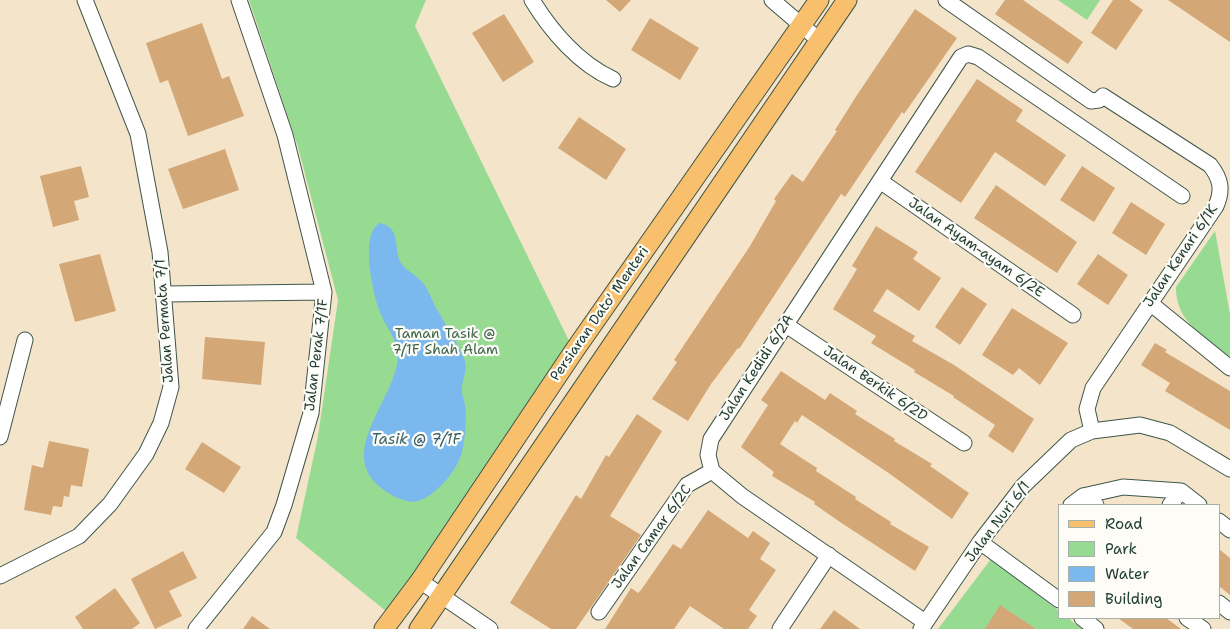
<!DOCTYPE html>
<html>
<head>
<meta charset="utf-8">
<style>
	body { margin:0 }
	#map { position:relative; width:1230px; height:629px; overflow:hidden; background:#f4e4ca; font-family:"Shantell Sans",sans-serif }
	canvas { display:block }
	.legend { position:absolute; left:1058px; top:504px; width:162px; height:115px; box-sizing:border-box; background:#fdfcf7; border:1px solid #a4b0a9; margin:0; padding:6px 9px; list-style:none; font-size:15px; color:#1f3d34 }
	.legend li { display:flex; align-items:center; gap:10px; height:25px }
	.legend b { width:25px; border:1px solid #a4b0a9 }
</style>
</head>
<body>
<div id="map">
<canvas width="1230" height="629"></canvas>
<ul class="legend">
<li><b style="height:6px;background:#f8bf6c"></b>Road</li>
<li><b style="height:14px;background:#97db93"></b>Park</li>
<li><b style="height:14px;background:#7ab8ed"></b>Water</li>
<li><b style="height:14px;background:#d4a776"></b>Building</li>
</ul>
</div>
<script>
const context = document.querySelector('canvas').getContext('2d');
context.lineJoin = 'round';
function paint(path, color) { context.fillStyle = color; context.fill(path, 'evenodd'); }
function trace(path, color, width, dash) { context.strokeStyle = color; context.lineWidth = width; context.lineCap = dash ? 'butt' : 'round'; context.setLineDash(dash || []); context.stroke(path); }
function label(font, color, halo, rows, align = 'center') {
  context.font = font + ' "Shantell Sans",sans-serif'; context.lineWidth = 4.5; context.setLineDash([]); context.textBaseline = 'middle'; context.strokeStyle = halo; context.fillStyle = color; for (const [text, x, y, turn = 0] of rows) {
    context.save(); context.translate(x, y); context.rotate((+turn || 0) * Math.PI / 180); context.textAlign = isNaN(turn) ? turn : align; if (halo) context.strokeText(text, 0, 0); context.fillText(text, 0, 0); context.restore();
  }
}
const green = new Path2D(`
	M249,0H426L415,26L574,351L392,616L296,538L318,436L338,300L298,147Z
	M1058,0H1100L1087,20Z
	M1215,231L1230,314V357C1206,338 1175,322 1176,287Z
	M991,559L1059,611V618H1068L1082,629H938Z`);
const water = new Path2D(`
	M380,223C402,227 393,251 401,263C406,271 417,275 423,283C430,292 433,304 439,313C447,327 456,340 463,356C469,369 463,376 462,388C461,395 465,400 465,407C467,419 465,439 462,452C458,469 436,496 418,501C409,504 394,497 387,492C331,456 395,402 398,357C399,340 385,327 380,312C373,293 359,234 380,223Z`);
const building = new Path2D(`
	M606,0H631L620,12Z
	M1005,0H1023L1083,42L1068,64L995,14Z
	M1113,0H1129L1143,10L1116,50L1091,33Z
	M1168,0H1230V42Z
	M915,9L957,38L904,114L902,112L845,197L841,194L739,349L738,348L711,384L688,421L652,399L677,362L674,360L750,246L776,201L774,199L792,174L803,182L837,131L835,130L857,95Z
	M504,14L534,62L503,82L472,33Z
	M650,18L699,48L680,80L631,50Z
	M202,23L222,79L229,76L244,116L188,136L168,80L160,83L146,43Z
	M977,79L1023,110L1016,121L1066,155L1045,186L995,152L961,203L915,172Z
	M579,117L626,149L606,180L558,148Z
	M225,149L239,190L183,209L168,169Z
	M81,166L89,197L74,201L79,220L53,227L40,176Z
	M1082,166L1115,188L1094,222L1060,200Z
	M996,185L1077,242L1057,273L974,218Z
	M1131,202L1165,224L1146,255L1112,233Z
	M876,226L918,252L913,259L941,278L919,311L887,289L873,311L915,336L912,341L954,365L1034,419L1013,453L988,436L995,425L953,397L954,396L914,372L915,370L871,343L876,336L833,309L857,269L852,266Z
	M100,254L116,311L75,322L59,264Z
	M1098,254L1128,275L1108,305L1077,284Z
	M962,287L987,304L960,345L935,327Z
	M1012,308L1068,343L1040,385L1019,368L1013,375L982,355Z
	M205,337L265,342L261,385L202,379Z
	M1155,343L1167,350L1165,352L1230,391V430L1165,391L1170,383L1141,365Z
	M781,371L825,400L830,393L857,411L855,414L895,439L894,441L932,464L930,466L969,493L952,519L890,474L802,415L797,423L795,421L780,444L817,468L816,471L856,497L855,499L891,522L890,524L929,547L915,571L840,522L814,504L815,502L772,476L774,472L741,447L768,405L761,400Z
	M637,414L662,431L610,516L641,535L576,629H551L510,603L576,495L581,499L606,455L609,457Z
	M49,441L89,449L82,487L71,485L69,497L64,496L62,507L53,506L51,515L24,510L32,465L43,468Z
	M202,442L241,467L224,493L185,469Z
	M708,510L748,538L753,531L770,543L760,559L776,570L749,610L757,616L748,629H724L690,606L674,629H605L631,588L638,593L641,590L673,544L681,549Z
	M1219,549L1230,558V595L1219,586Z
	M183,551L197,578L169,591L182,616L155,629L131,579Z
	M115,588L140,623L132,629H83L75,617Z
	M1000,605L1036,629H985Z
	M834,610L860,629H820Z
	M252,616L270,629H243Z
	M1118,618H1166L1181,629H1133Z`);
const minor = new Path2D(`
	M532,0C551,31 579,64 613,79
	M772,0L820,41
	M946,0L1091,101L1099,100L1103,96L1210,165C1221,179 1223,190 1216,206L1093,388L1087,409L1092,431
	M880,181L1073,315
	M165,294L324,292
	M1150,303L1230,368
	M786,325L964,443
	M0,437L25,340
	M1083,496L1123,487L1181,491L1199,505
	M1071,505L1083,496L1096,505
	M1170,505L1181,491
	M1219,521L1230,530
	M980,542L1059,600
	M0,576L79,536L110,504L146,454L161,423L171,387L160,252L138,134L85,0
	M420,581L490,629
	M1219,603L1230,612
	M599,612L687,485L712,471
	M1082,618L1096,629
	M1187,618L1203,629
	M925,622L742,496L712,471L708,455L711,439L961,57L968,54L978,57L1182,196
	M196,629L274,532L284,505L311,413L324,292L285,135L239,0
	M780,629L829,555
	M921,629L980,542L1023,486L1071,440L1092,431L1140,425L1170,433L1230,469`);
const major = new Path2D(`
	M384,629L420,581L574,351L819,0
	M419,629L847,0`);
const streetNames = [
	["Jalan Ayam-ayam 6/2E",976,248,35],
	["Jalan Kenari 6/1K",1181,256,-56],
	["Persiaran Dato' Menteri",600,314,-55],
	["Jalan Permata 7/1",165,321,-94],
	["Jalan Perak 7/1F",317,355,-83],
	["Jalan Kedidi 6/2A",757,368,-57],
	["Jalan Berkik 6/2D",875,384,34],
	["Jalan Nuri 6/1",998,522,-53],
	["Jalan Camar 6/2C",652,537,-54]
];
const parkNames = [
	["Taman Tasik @",445,334],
	["7/1F Shah Alam",445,350]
];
const waterNames = [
	["Tasik @ 7/1F",416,440]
];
paint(green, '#97db93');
paint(water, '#7ab8ed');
paint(building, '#d4a776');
trace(minor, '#3f564a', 17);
trace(major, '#3f564a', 21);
trace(minor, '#fff', 15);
trace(major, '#f8bf6c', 19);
label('14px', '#1f3d34', '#fdfcf7', streetNames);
label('14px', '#3d644c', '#fdfcf7', parkNames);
label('italic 15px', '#3a626c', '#fdfcf7', waterNames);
</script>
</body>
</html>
